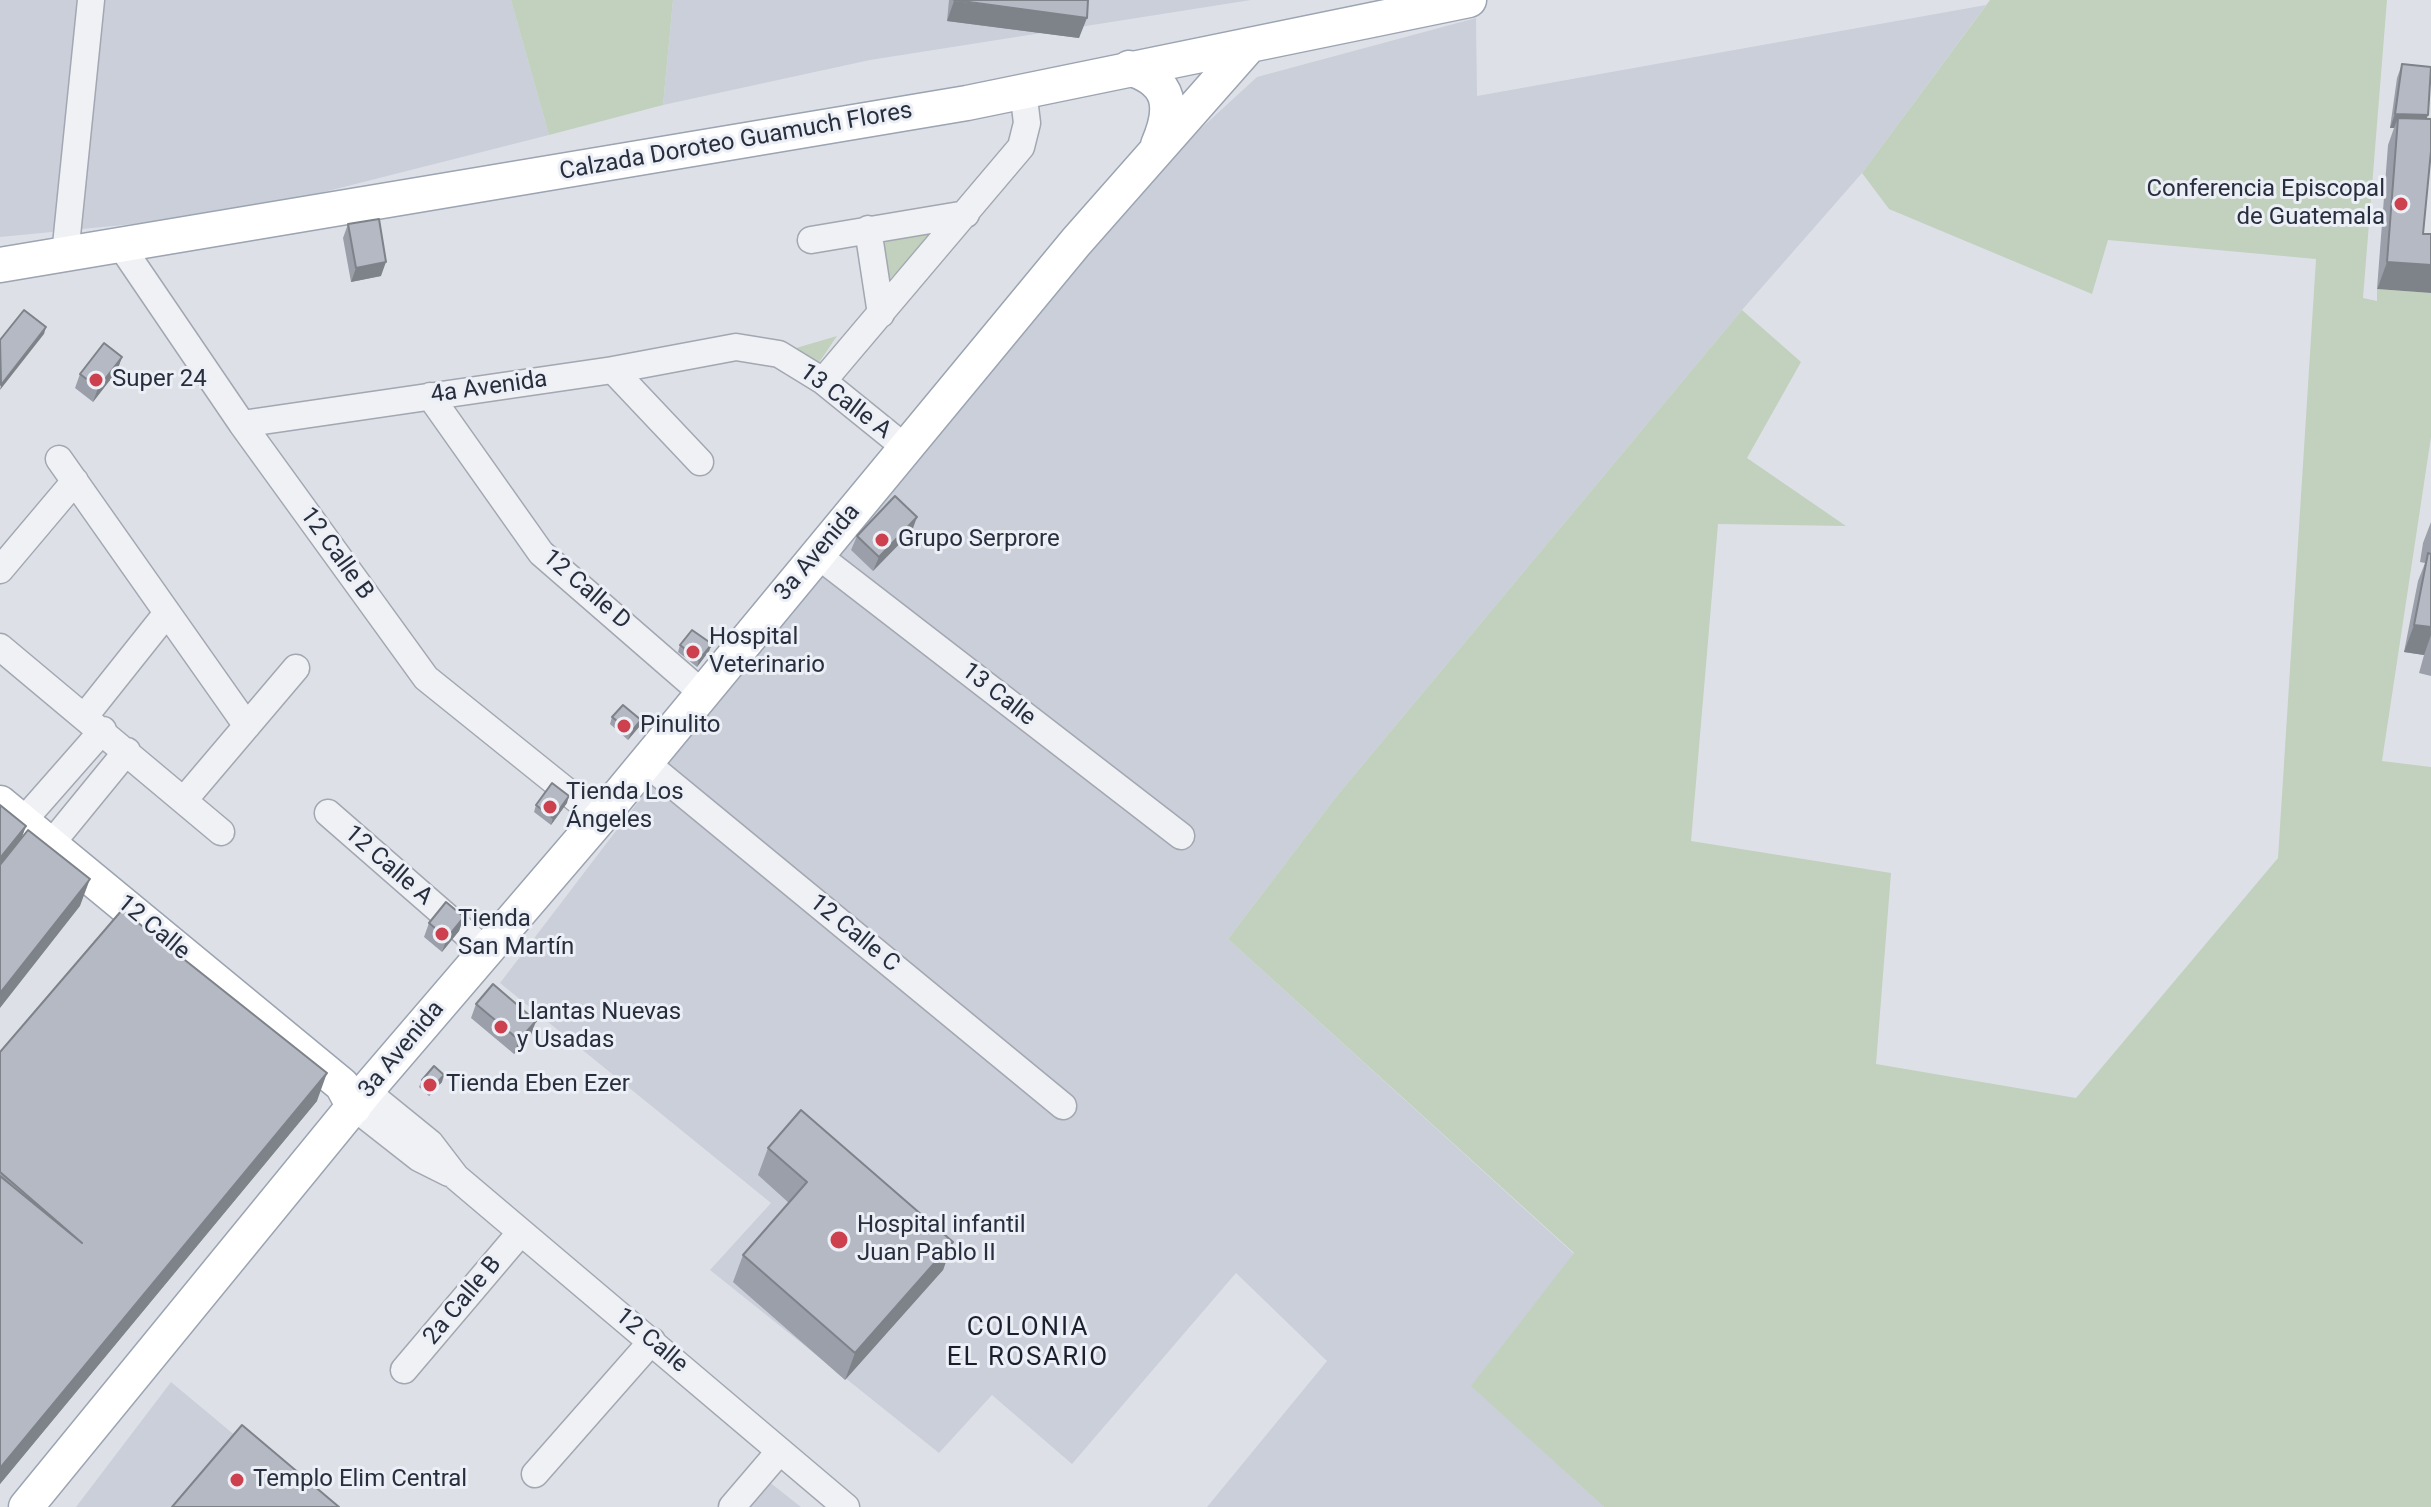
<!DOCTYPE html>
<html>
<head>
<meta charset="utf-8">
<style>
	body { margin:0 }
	canvas { display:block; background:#dde0e7 }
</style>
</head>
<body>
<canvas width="2431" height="1507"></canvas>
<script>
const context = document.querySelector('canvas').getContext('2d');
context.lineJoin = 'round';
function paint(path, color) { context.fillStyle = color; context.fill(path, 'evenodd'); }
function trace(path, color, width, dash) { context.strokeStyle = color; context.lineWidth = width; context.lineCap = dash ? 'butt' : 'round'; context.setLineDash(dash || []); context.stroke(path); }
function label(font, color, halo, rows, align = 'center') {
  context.font = font + ' Roboto,sans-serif'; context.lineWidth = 6; context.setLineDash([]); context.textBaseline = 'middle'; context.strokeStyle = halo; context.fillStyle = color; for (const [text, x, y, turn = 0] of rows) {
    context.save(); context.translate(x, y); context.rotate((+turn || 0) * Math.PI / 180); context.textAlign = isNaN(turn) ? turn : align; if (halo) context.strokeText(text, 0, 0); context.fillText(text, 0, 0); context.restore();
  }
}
const built = new Path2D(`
	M0,0H511L549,135L237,214L0,237Z
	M673,0H1251L870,60L663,105Z
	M1986,5L1862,173L1742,310L1336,797L1228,939L1574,1254L1472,1386L1604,1507H1207L1327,1361L1236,1273L1072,1464L992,1395L939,1453L710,1270L771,1203L500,983L907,449L1074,245L1257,77L1476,18L1477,96Z
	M171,1382L321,1507H76Z
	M768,1481L801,1507H746Z`);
const green = new Path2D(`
	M511,0H673L663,105L549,135Z
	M1990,0H2387L2363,298L2377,301V289L2431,293V437L2382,761L2431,767V1507H1604L1471,1386L1574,1253L1228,939L1336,797L1742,310L1801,362L1747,458L1846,526L1718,524L1691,841L1891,873L1876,1064L2076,1098L2278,858L2316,259L2108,240L2092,294L1889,209L1862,173Z
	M937,231L885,284L879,240Z
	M837,336L818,364L796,348Z`);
const minor = new Path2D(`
	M868,229L881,314
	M811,240L966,214
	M121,246L242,424L426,678L600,818
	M65,255L91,0
	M613,370L700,462
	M823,381L1021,147L1027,123L1023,90
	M430,396L541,553L701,692
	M242,424L613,370L736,347L779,354L823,381L907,449
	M59,459L247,726
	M816,554L1181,836
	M0,570L75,481
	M0,647L221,832
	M85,716L167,613
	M645,762L1063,1106
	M184,800L296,668
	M328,813L485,950
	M23,821L103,730
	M51,844L127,751
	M366,1091L430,1143L456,1177L846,1507
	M354,1107L419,1158L449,1173
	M404,1370L521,1232
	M535,1474L652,1341
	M732,1507L779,1452`);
const major = new Path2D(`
	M1129,68C1172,81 1174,108 1158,145
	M0,265L967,103L1469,0
	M0,803L342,1085L354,1107
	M26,1507L366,1091L600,818L1076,242L1248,47`);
const wall = new Path2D(`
	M949,0H1088L1079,38L947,21Z
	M2402,64L2427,119L2431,151L2377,289L2388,145L2394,128H2390L2397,78Z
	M348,224L381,276L351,282L343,238Z
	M122,357L117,371L93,402L75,388L80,374Z
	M2431,522V676L2419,673L2424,655L2404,652L2418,581L2425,563L2420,562L2423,543Z
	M912,531L873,571L851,550L857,536Z
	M712,644L709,651L697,667L678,652L680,645Z
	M612,717L639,727L628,740L610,724Z
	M567,803L551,825L534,812L536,805Z
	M464,917L459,931L442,952L424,937L429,923Z
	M476,1004L531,1035L514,1054L471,1018Z
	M0,1052L317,1101L0,1484Z
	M422,1080L442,1082L429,1096L419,1087Z
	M768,1148L953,1242L943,1270L845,1380L733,1282L743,1255L789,1203L758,1175Z`);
const shadedWall = new Path2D(`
	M954,1L1087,18L1079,38L947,21Z
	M2395,114L2428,115L2423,129L2398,118L2394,128H2390Z
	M386,262L381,276L351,282L356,268Z
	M2387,262L2431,265V293L2377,289Z
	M46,327L44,334L0,390L1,385Z
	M122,357L117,371L93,402L98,388Z
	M917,517L912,531L873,571L879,557Z
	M2414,625L2431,627V635L2424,655L2404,652Z
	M712,644L709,651L697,667L699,660Z
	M641,720L639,727L628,740L631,732Z
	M569,796L567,803L551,825L553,818Z
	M26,826L16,854L0,873V858Z
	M90,879L80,906L0,1008V993Z
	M464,917L459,931L442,952L447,938Z
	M536,1021L531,1035L514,1054L519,1040Z
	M327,1073L317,1101L0,1484V1468Z
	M444,1075L442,1082L429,1096L431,1089Z
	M953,1242L943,1270L845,1380L855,1353Z`);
const building = new Path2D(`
	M954,0H1088L1087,18Z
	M2402,64L2431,67L2428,115L2395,114Z
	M2398,118L2431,119V151L2423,234H2431V265L2387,262Z
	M379,219L386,262L356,268L348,224Z
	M24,310L46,327L1,385L0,340Z
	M104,343L122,357L98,388L80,374Z
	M895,496L917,517L879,557L857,536Z
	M2428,553L2431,554V627L2414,625Z
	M692,630L712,644L699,660L680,645Z
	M623,705L641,720L631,732L612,717Z
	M552,783L569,796L553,818L536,805Z
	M0,805L26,826L0,858Z
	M28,830L90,879L0,993V865Z
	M446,902L464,917L447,938L429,923Z
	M122,910L327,1073L0,1468V1176L82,1243L0,1172V1052Z
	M493,984L536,1021L519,1040L476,1004Z
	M434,1066L444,1075L431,1089L422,1080Z
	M801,1110L953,1242L855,1353L743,1255L807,1182L768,1148Z
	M242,1425L339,1507H172Z`);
const markers = [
	[2401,204,8,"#cd414f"],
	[96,380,8,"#cd414f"],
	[882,540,8,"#cd414f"],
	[693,652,8,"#cd414f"],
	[624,726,8,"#cd414f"],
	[550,807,8,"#cd414f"],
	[442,934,8,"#cd414f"],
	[501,1027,8,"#cd414f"],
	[430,1085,8,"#cd414f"],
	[839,1240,10,"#cd414f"],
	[237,1480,8,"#cd414f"]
];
const streetNames = [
	["Calzada Doroteo Guamuch Flores",736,142,-10],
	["4a Avenida",489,388,-8],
	["13 Calle A",845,402,37],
	["3a Avenida",818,553,-50],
	["12 Calle B",336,554,54],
	["12 Calle D",586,590,41],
	["13 Calle",998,695,38],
	["12 Calle A",388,866,41],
	["12 Calle",153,928,40],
	["12 Calle C",854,934,39],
	["3a Avenida",402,1050,-50],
	["2a Calle B",463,1301,-50],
	["12 Calle",651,1341,40]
];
const poiNames = [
	["Conferencia Episcopal",2385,190,"right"],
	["de Guatemala",2385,218,"right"],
	["Super 24",112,380],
	["Grupo Serprore",898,540],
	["Hospital",709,638],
	["Veterinario",709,666],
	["Pinulito",640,726],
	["Tienda Los",566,793],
	["Ángeles",566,821],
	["Tienda",458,920],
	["San Martín",458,948],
	["Llantas Nuevas",517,1013],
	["y Usadas",517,1041],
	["Tienda Eben Ezer",446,1085],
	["Hospital infantil",857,1226],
	["Juan Pablo II",857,1254],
	["Templo Elim Central",253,1480]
];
const neighbourhoodNames = [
	["COLONIA",1028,1328],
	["EL ROSARIO",1028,1358]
];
paint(built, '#cbcfd9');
paint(green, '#c2d1be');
trace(minor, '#a3a7b1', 29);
trace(major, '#9ca4b2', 37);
trace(minor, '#eff1f5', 26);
trace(major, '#fff', 34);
paint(wall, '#9b9fa9');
paint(shadedWall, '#7e8289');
paint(building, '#b4b9c4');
trace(building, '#7e8289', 2);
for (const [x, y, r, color] of markers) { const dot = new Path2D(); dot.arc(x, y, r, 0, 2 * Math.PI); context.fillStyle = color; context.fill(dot); trace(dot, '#eceff5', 3); }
label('24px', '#272e3d', '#eceff5', streetNames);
label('24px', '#272e3d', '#eceff5', poiNames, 'left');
context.letterSpacing = '2px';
label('26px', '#191f2e', '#eceff5', neighbourhoodNames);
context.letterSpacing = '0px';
</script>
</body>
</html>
